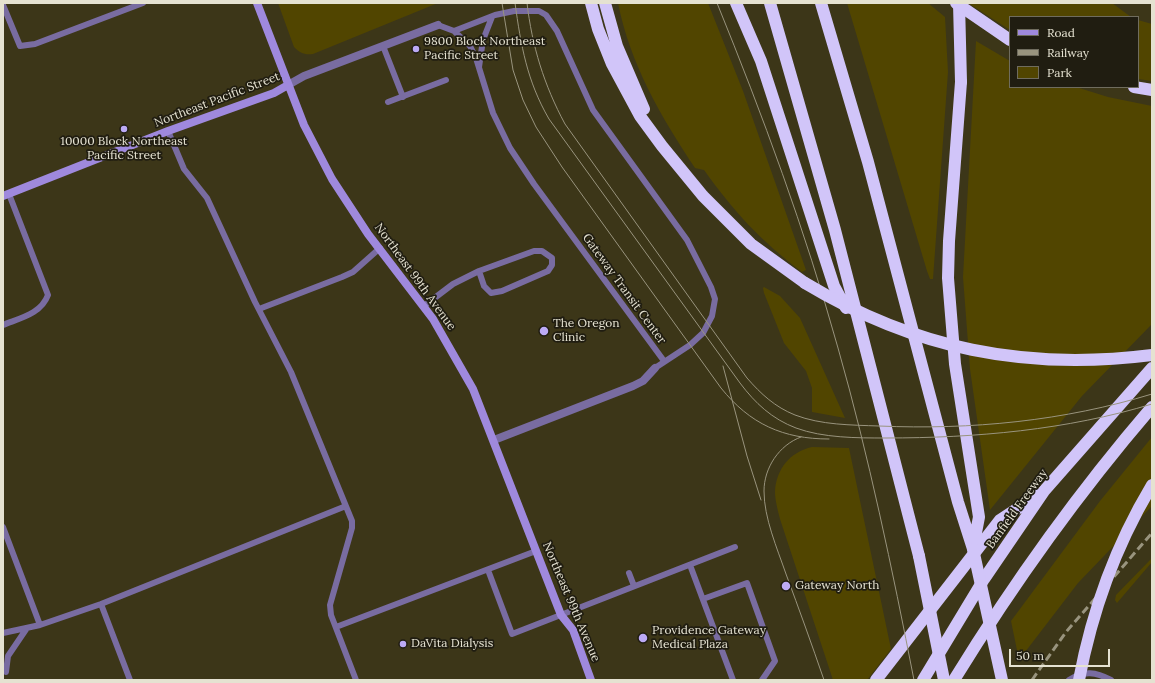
<!DOCTYPE html>
<html>
<head>
<meta charset="utf-8">
<style>
	body { margin:0 }
	#map { position:relative; width:1155px; height:683px; overflow:hidden; background:#3c3618; font-family:Lora,serif }
	canvas { display:block }
	.frame { position:absolute; inset:0; border:4px solid #e5e2d1; pointer-events:none }
	.legend { position:absolute; left:1009px; top:16px; width:130px; height:72px; box-sizing:border-box; background:#201d11; border:1px solid #6f6c5e; margin:0; padding:5px 7px; list-style:none; font-size:12px; color:#e5e2d1 }
	.legend li { display:flex; align-items:center; gap:8px; height:20px }
	.legend b { width:20px; border:1px solid #6f6c5e }
	.scale { position:absolute; left:1009px; top:649px; width:101px; height:18px; box-sizing:border-box; border:2px solid #e5e2d1; border-top:0; padding-left:5px; font-size:12px; line-height:14px; white-space:nowrap; color:#e5e2d1; -webkit-text-stroke:3px #201d11; paint-order:stroke }
</style>
</head>
<body>
<div id="map">
<canvas width="1155" height="683"></canvas>
<div class="frame"></div>
<ul class="legend">
<li><b style="height:5px;background:#9f89dd"></b>Road</li>
<li><b style="height:5px;background:#99947e"></b>Railway</li>
<li><b style="height:11px;background:#514500"></b>Park</li>
</ul>
<div class="scale">50 m</div>
</div>
<script>
const context = document.querySelector('canvas').getContext('2d');
context.lineJoin = 'round';
function paint(path, color) { context.fillStyle = color; context.fill(path, 'evenodd'); }
function trace(path, color, width, dash) { context.strokeStyle = color; context.lineWidth = width; context.lineCap = dash ? 'butt' : 'round'; context.setLineDash(dash || []); context.stroke(path); }
function label(font, color, halo, rows, align = 'center') {
  context.font = font + ' Lora,serif'; context.lineWidth = 3.5; context.setLineDash([]); context.textBaseline = 'middle'; context.strokeStyle = halo; context.fillStyle = color; for (const [text, x, y, turn = 0] of rows) {
    context.save(); context.translate(x, y); context.rotate((+turn || 0) * Math.PI / 180); context.textAlign = isNaN(turn) ? turn : align; if (halo) context.strokeText(text, 0, 0); context.fillText(text, 0, 0); context.restore();
  }
}
const green = new Path2D(`
	M278,3H438L313,54C304,55 300,53 294,47Z
	M618,3H708L743,91L806,270L802,272C761,241 734,212 704,170L695,168C661,117 630,64 618,3Z
	M847,3H928L945,17L948,72L933,279H930L927,271Z
	M968,3H1112L1131,17H1010V30Z
	M1138,20L1152,24V81L1138,79Z
	M976,41L1010,61V87H1076L1108,97L1152,106V324L1082,396L990,510L970,369L963,277Z
	M764,287L780,296L800,318L845,418L812,412V388L806,371L784,343L764,293L763,288Z
	M1152,437V506L1078,583L1019,660L1011,621L1100,501Z
	M812,447L849,448L891,649L867,680H833L780,519C778,511 775,500 775,492C776,469 790,452 812,447Z
	M1152,558V562L1117,603L1115,600L1116,595Z`);
const lane = new Path2D(`
	M3,5L20,46L35,44L143,3
	M438,25L454,31L470,46L476,58L493,113L510,148L534,184L664,361
	M454,31L495,15L514,11H539L546,15L557,31L593,110L687,240L711,287L715,299L712,316L703,333L690,345L655,368
	M383,46L403,97
	M479,67L483,40L492,17
	M388,102L446,80
	M168,131L184,169L207,198L255,302L291,372L352,521V528L330,605L331,615L356,680
	M424,306L453,284L479,271L534,251H542L552,258V265L548,271L502,291L491,293L484,286L479,271
	M259,309L342,277L353,272L380,248
	M3,325C20,318 41,314 48,295L9,194
	M3,527L40,625
	M690,565L733,680
	M488,570L512,634L735,547
	M629,573L634,586
	M703,599L747,583L775,661L762,680
	M101,604L130,680
	M336,627L536,551
	M3,633L40,625L101,604L346,506
	M6,672L8,656L27,628
	M1069,680C1084,670 1096,672 1111,680`);
const street = new Path2D(`
	M288,85L304,76L438,25
	M494,440L633,386L643,381L655,368`);
const secondary = new Path2D(`
	M257,3L304,125L332,179L368,234L433,319L473,389L561,615L573,630L591,680
	M3,196L168,131L274,93L288,85`);
const highway = new Path2D(`
	M591,3L598,29L612,64L640,116L662,146L703,196L751,244L805,283
	M605,3L617,46L644,109
	M736,3L761,61L834,286L846,308
	M770,3L835,230L919,556
	M821,3L868,162L958,502L973,549
	M956,3L1010,40
	M961,82L949,241L948,278L955,364L979,517L973,548
	M1134,87L1152,90
	M876,680L1000,520L1038,495
	M923,680L984,579L1044,491L1152,368
	M954,680C1013,584 1078,493 1152,407`);
const tram = new Path2D(`
	M502,3L513,70L523,100L536,127L562,167L721,388C750,424 783,439 829,439
	M515,3C521,46 527,81 549,119L740,383C755,403 772,419 796,428C823,438 857,438 886,438C975,438 1067,430 1152,404
	M527,3C532,46 544,85 565,124L747,378C761,394 775,407 795,415C821,425 851,425 879,426C971,430 1064,421 1152,394
	M717,3C763,116 805,230 838,348C869,457 892,568 914,680
	M723,366L747,456L761,500
	M801,437C779,445 764,468 764,491C764,518 777,548 786,574C799,609 812,645 824,680`);
const rail = new Path2D(`
	M1032,680L1066,632L1152,533`);
const highwayBridge = new Path2D(`
	M959,3L961,82
	M805,283C915,349 1025,371 1152,355
	M973,549L1002,680
	M919,556L944,680
	M1079,680C1092,611 1116,545 1152,485`);
const markers = [
	[416,49,4,"#bcaaf5"],
	[124,129,4,"#bcaaf5"],
	[544,331,5,"#bcaaf5"],
	[786,586,5,"#bcaaf5"],
	[643,638,5,"#bcaaf5"],
	[403,644,4,"#bcaaf5"]
];
const poiNames = [
	["9800 Block Northeast",424,42],
	["Pacific Street",424,56],
	["10000 Block Northeast",124,142,"center"],
	["Pacific Street",124,156,"center"],
	["The Oregon",553,324],
	["Clinic",553,338],
	["Gateway North",795,586],
	["Providence Gateway",652,631],
	["Medical Plaza",652,645],
	["DaVita Dialysis",411,644]
];
const streetNames = [
	["Northeast Pacific Street",217,100,-21],
	["Northeast 99th Avenue",415,277,54],
	["Gateway Transit Center",624,289,54],
	["Banfield Freeway",1017,509,-54],
	["Northeast 99th Avenue",571,602,67]
];
paint(green, '#514500');
trace(lane, '#796ca1', 6);
trace(street, '#796ca1', 8);
trace(secondary, '#9f89dd', 8);
trace(highway, '#d1c5f9', 12);
trace(tram, '#99947e', 1);
trace(rail, '#99947e', 3, [8, 4]);
trace(highwayBridge, '#d1c5f9', 12);
for (const [x, y, r, color] of markers) { const dot = new Path2D(); dot.arc(x, y, r, 0, 2 * Math.PI); context.fillStyle = color; context.fill(dot); trace(dot, '#201d11', 1.5); }
label('12px', '#e5e2d1', '#201d11', poiNames, 'left');
label('12px', '#e5e2d1', '#201d11', streetNames);
</script>
</body>
</html>
